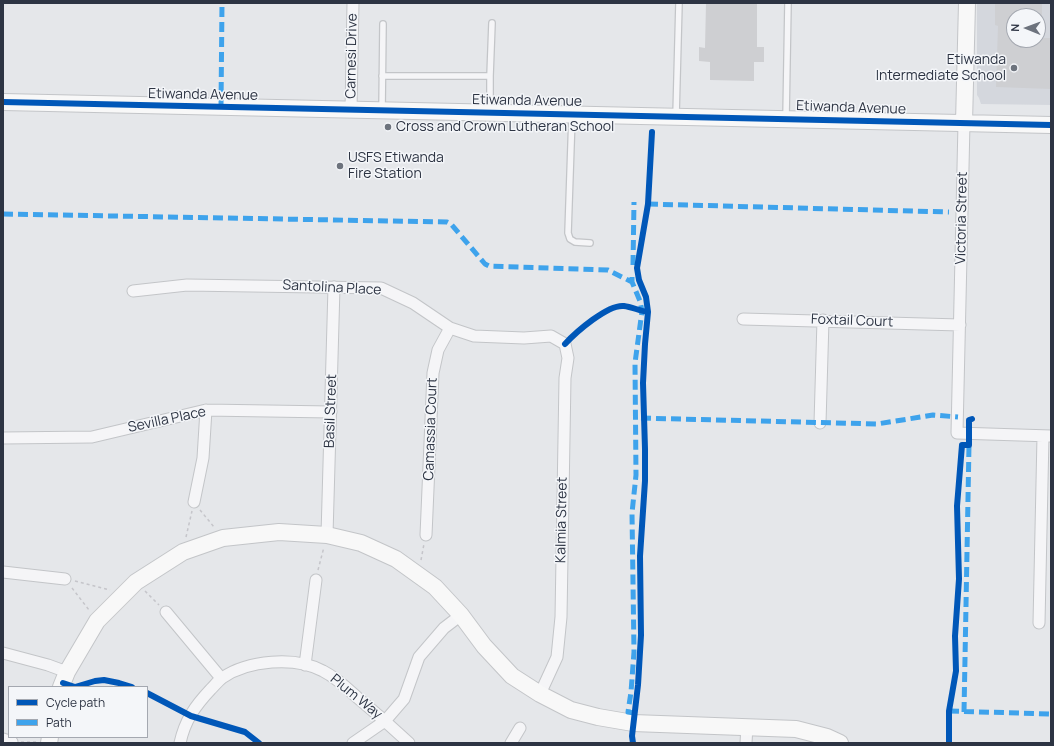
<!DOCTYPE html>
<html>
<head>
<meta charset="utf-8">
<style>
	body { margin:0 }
	#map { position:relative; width:1054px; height:746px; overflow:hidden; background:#e5e7ea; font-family:Manrope,sans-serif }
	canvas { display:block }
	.frame { position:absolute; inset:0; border:4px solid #2d3443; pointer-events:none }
	.legend { position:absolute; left:8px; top:686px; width:140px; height:52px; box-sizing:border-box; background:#f4f6f9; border:1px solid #a4a8b0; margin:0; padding:5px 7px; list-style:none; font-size:12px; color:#2d3443 }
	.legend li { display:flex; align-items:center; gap:8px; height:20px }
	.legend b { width:20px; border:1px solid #a4a8b0 }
	.north { position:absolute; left:1006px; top:8px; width:40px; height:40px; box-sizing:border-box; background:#f4f6f9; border:1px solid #a4a8b0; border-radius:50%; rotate:271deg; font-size:11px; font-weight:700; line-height:16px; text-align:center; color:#2d3443 }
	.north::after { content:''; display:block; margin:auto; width:14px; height:18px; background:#6d737d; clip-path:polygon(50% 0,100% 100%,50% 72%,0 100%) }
</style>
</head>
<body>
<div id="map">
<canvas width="1054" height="746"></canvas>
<div class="frame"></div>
<ul class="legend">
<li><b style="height:5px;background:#0057b8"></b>Cycle path</li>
<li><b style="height:5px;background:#3ea3ec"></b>Path</li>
</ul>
<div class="north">N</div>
</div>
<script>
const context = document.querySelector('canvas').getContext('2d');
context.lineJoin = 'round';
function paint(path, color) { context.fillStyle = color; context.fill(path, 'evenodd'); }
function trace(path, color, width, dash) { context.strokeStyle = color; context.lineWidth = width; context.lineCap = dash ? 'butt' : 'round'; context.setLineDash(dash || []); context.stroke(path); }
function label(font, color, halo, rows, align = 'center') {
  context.font = font + ' Manrope,sans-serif'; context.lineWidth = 3; context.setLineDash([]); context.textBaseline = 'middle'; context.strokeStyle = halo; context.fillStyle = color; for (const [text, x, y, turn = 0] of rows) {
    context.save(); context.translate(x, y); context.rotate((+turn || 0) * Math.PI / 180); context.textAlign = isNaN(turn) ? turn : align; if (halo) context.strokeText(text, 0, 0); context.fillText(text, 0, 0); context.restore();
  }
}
const built = new Path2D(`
	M977,3H1051V105L981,104L979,98L977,95ZM1014,16H1038V40H1014Z`);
const building = new Path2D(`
	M706,3H757V47H764V62H754V81L710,80V62L699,61V47L705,48Z
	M995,3H1042V16H1013L1012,40L1030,41L1038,40V38H1051V89L996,87L998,26L995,25Z`);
const path = new Path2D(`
	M200,510L214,527
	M186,537L192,511
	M421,560L424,544
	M318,570L324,547
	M75,581L110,590
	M72,588L89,610
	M145,591L159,605
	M21,742H36`);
const lane = new Path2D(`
	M382,76H490V112
	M490,76L492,23
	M382,110L383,24
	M572,116L568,233L570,239L575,242L590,243
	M676,116L679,3
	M786,118L788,3`);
const street = new Path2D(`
	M351,110L353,3
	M964,123L957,433L1051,436
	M133,291L187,285L381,288L413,303L450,328L474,336L524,338L551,336L565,344L568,358L565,378L561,617L557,657L540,694
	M743,319L960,325
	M820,423L823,320
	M3,438L92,437L206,410L331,412
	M194,502L203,458L206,410
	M327,535L334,287
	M426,535L433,373L438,350L450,328
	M3,572L65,579
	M166,612L221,678
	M1039,623L1043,436
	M3,653L48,665L67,672
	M305,665L316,580
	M3,739L12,742
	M180,743C185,720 195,706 211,689C215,685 218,681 222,678C248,660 295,656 323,671C337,678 348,689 359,699C376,713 393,728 409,743
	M353,743L385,721L404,699L419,657L444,628L461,615
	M511,743L520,728
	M746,743L747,726`);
const secondary = new Path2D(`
	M3,102L1051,125
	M964,123L967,3
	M61,687L67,672L97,621L136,582L183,552L223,538L279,532L327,535L361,543L396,559L435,587L461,615L484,646L512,676L540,694L571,710L598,717L633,723L796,729L827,737L840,743
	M49,743L50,737`);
const quiet = new Path2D(`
	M221,107L222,3
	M648,204L949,212
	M3,214L447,222L451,224L485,264L489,266L608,270L632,282
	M633,265L634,202
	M632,277V282L640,301L642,311L635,363L636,475L632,513L634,652L631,692L628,712L634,713
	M641,418L877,424L933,415L958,417
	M949,711L1051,714
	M964,712L969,445`);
const cycleway = new Path2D(`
	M3,102L1051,125
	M565,344C576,332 608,304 624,306C632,307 640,311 648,312
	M63,683L75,687L95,681L104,680L119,683L132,687
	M147,693L191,716L245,732L259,743
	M633,743L632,736L638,685L641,635L640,556L645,481V449L643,383L645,344L648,312L646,297L639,280L637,268L648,204L652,132
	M949,743V711L956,671L955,636L959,579L957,506L962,445H969V420L972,419`);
const markers = [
	[1014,68,4,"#6d737d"],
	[388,127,4,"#6d737d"],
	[340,166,4,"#6d737d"]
];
const streetNames = [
	["Carnesi Drive",352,56,-89],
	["Etiwanda Avenue",203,95,1],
	["Etiwanda Avenue",527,101,1],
	["Etiwanda Avenue",851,108,2],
	["Victoria Street",962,218,-89],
	["Santolina Place",332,288,3],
	["Foxtail Court",852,321,2],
	["Basil Street",331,411,-88],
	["Sevilla Place",167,420,-12],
	["Camassia Court",431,429,-88],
	["Kalmia Street",562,520,-89],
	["Plum Way",356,697,39]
];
const poiNames = [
	["Etiwanda",1006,60,"right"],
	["Intermediate School",1006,76,"right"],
	["Cross and Crown Lutheran School",396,127],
	["USFS Etiwanda",348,158],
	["Fire Station",348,174]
];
paint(built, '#d4d7dd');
paint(building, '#cecfd2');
trace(lane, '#c3c5c8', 8);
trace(street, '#c3c5c8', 13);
trace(secondary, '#c3c5c8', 18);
trace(path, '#c5c5ca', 1.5, [3, 3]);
trace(lane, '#f5f5f7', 5.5);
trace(street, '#f5f5f7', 11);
trace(secondary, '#f8f8f8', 16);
trace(quiet, '#3ea3ec', 5, [10, 5]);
trace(cycleway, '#0057b8', 6);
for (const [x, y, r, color] of markers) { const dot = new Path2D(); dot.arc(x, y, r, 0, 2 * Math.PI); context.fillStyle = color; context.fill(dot); trace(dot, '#f4f6f9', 1.5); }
label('14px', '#2d3443', '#f4f6f9', streetNames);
label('14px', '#2d3443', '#f4f6f9', poiNames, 'left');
</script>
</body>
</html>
